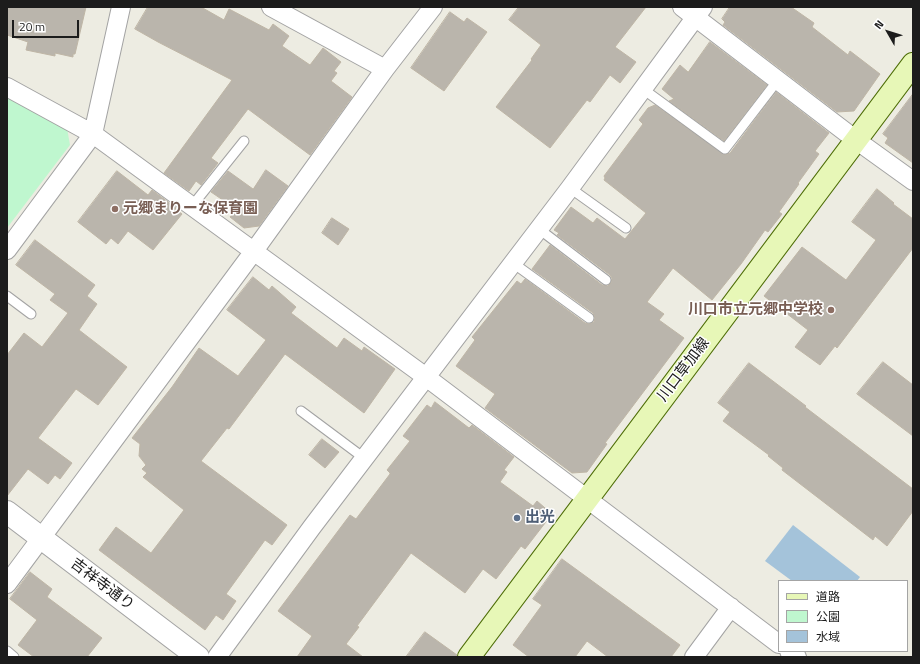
<!DOCTYPE html>
<html>
<head>
<meta charset="utf-8">
<style>
	body { margin:0 }
	#map { position:relative; width:920px; height:664px; overflow:hidden; background:#edece2; font-family:"Titillium Web","Noto Sans JP",sans-serif }
	canvas { display:block }
	.frame { position:absolute; inset:0; border:8px solid #1c1c1c; pointer-events:none }
	.legend { position:absolute; left:778px; top:580px; width:130px; height:72px; box-sizing:border-box; background:#fff; border:1px solid #a4a4a4; margin:0; padding:5px 7px; list-style:none; font-size:12px; color:#1c1c1c }
	.legend li { display:flex; align-items:center; gap:8px; height:20px }
	.legend b { width:20px; border:1px solid #a4a4a4 }
	.north { position:absolute; left:868px; top:12px; width:40px; height:40px; -webkit-text-stroke:3px #fff; paint-order:stroke; rotate:309deg; font-size:11px; font-weight:700; line-height:16px; text-align:center; color:#1c1c1c }
	.north::after { content:''; display:block; margin:auto; width:14px; height:18px; background:#1c1c1c; clip-path:polygon(50% 0,100% 100%,50% 72%,0 100%) }
	.scale { position:absolute; left:12px; top:20px; width:67px; height:18px; box-sizing:border-box; border:2px solid #1c1c1c; border-top:0; padding-left:5px; font-size:12px; line-height:14px; white-space:nowrap; color:#1c1c1c; -webkit-text-stroke:3px #fff; paint-order:stroke }
</style>
</head>
<body>
<div id="map">
<canvas width="920" height="664"></canvas>
<div class="frame"></div>
<ul class="legend">
<li><b style="height:5px;background:#e7f7b7"></b>道路</li>
<li><b style="height:11px;background:#bff7cf"></b>公園</li>
<li><b style="height:11px;background:#a4c3da"></b>水域</li>
</ul>
<div class="north">N</div>
<div class="scale">20 m</div>
</div>
<script>
const context = document.querySelector('canvas').getContext('2d');
context.lineJoin = 'round';
function paint(path, color) { context.fillStyle = color; context.fill(path, 'evenodd'); }
function trace(path, color, width, dash) { context.strokeStyle = color; context.lineWidth = width; context.lineCap = dash ? 'butt' : 'round'; context.setLineDash(dash || []); context.stroke(path); }
function label(font, color, halo, rows, align = 'center') {
  context.font = font + ' "Titillium Web","Noto Sans JP",sans-serif'; context.lineWidth = 3; context.setLineDash([]); context.textBaseline = 'middle'; context.strokeStyle = halo; context.fillStyle = color; for (const [text, x, y, turn = 0] of rows) {
    context.save(); context.translate(x, y); context.rotate((+turn || 0) * Math.PI / 180); context.textAlign = isNaN(turn) ? turn : align; if (halo) context.strokeText(text, 0, 0); context.fillText(text, 0, 0); context.restore();
  }
}
const park = new Path2D(`
	M7,97L67,128L70,145L7,228Z`);
const water = new Path2D(`
	M793,525L860,577L857,581H792L765,561Z`);
const building = new Path2D(`
	M7,7H86L75,54H73V57L55,53V56L26,50L28,42L7,35Z
	M148,7H201L224,20L229,9L269,30L273,24L289,36L282,46L310,65L323,48L341,62L334,71L337,73L331,81L352,97L310,155L248,109L211,158L218,163L201,185L196,181L189,191L164,173L232,80L158,42L135,29Z
	M519,7H646L615,47L636,62L620,83L610,75L590,102L587,100L550,148L496,107L532,60L531,59L541,45L509,20Z
	M730,7H791L814,23L812,27L848,55L850,51L880,74L854,111L837,112L723,25L725,22L722,19Z
	M450,12L464,22L467,18L487,32L444,91L411,68Z
	M710,42L767,85L724,141L669,101L674,99L662,89L680,65L688,72Z
	M776,92L829,133L815,151L819,154L798,183L799,184L779,212L782,214L768,232L765,230L741,264L712,300L673,268L647,302L664,314L659,320L684,338L605,443L607,444L587,472L572,473L485,408L495,394L456,366L475,340L472,337L517,281L521,284L525,279L585,323L589,324L594,322L595,318L593,313L532,269L550,245L602,285L608,286L611,283L612,278L610,275L557,235L559,233L554,230L571,207L593,223L597,218L625,239L646,213L604,180L605,178L604,176L643,124L639,120L648,108L655,105L725,155L730,153Z
	M913,94V163L885,143L888,138L883,134Z
	M266,170L288,186L259,226L244,228L230,217L236,209L211,192L228,171L253,189Z
	M117,171L148,195L152,190L176,208L175,209L182,214L153,250L128,231L118,244L111,238L106,244L78,222Z
	M877,189L894,203L893,204L913,219V248L837,348L835,346L820,365L795,347L808,330L764,296L802,247L846,280L876,240L852,222Z
	M332,218L349,229L338,245L322,233Z
	M35,240L95,285L87,296L97,304L79,330L127,367L98,405L76,389L38,438L72,463L60,479L55,475L48,484L28,469L7,496V355L24,333L42,347L68,313L50,300L55,294L16,265Z
	M253,277L269,290L272,286L296,307L291,313L337,348L344,338L362,351L364,347L395,369L364,413L285,354L229,429L227,428L201,461L287,525L272,545L265,540L226,594L236,601L223,620L216,615L205,630L99,550L116,527L151,553L184,510L143,477L147,473L142,469L146,465L139,456L140,444L132,438L172,387L199,348L238,376L266,340L227,310Z
	M883,362L913,385V436L857,394Z
	M749,363L806,406L805,407L913,489V511L887,546L875,536L873,540L782,470L783,468L768,456L769,455L723,421L730,412L718,403Z
	M435,402L469,428L472,425L514,457L504,470L507,472L500,482L533,506L537,501L552,514L525,549L521,546L496,579L483,569L465,593L411,553L357,626L359,627L346,644L363,657H297L312,636L278,611L350,515L356,519L390,474V473L387,470L410,441L403,436L427,405L431,408Z
	M322,439L339,452L325,468L309,455Z
	M562,559L680,645L671,657H608L587,641L575,657H529L513,645L542,605L533,599Z
	M30,572L52,589L47,597L102,638L87,657H34L18,645L37,620L10,599Z
	M425,632L457,655V657H406Z`);
const service = new Path2D(`
	M643,89L725,149L778,80
	M570,188L626,228
	M192,206L244,141
	M539,229L606,280
	M513,263L589,318
	M7,296L31,314
	M301,411L364,458
	M7,651L14,657`);
const minor = new Path2D(`
	M271,7L385,69
	M682,7L856,140L913,181
	M7,87L93,134L426,377L779,644
	M7,250L93,134L121,7
	M7,584L254,251L385,69L433,7
	M789,651L797,657
	M217,657L312,527L570,188L703,7
	M694,657L731,607`);
const tertiary = new Path2D(`
	M7,512L198,657`);
const secondary = new Path2D(`
	M469,657L913,64`);
const markers = [
	[115,209,4,"#8d6e63"],
	[831,310,4,"#8d6e63"],
	[517,518,4,"#5c6f8a"]
];
const educationNames = [
	["元郷まりーな保育園",123,209],
	["川口市立元郷中学校",823,310,"right"]
];
const streetNames = [
	["川口草加線",684,370,-53],
	["吉祥寺通り",102,585,37]
];
const serviceNames = [
	["出光",525,518]
];
paint(park, '#bff7cf');
paint(water, '#a4c3da');
paint(building, '#bab5ac');
trace(building, '#beb5a5', 1);
trace(service, '#a3a3a3', 11);
trace(minor, '#a3a3a3', 20);
trace(tertiary, '#a3a3a3', 24);
trace(secondary, '#4f6e08', 24);
trace(service, '#fff', 9);
trace(minor, '#fff', 18);
trace(tertiary, '#fff', 22);
trace(secondary, '#e7f7b7', 22);
for (const [x, y, r, color] of markers) { const dot = new Path2D(); dot.arc(x, y, r, 0, 2 * Math.PI); context.fillStyle = color; context.fill(dot); trace(dot, '#fff', 1.5); }
label('bold 15px', '#785e54', '#fff', educationNames, 'left');
label('15px', '#1c1c1c', '#fff', streetNames);
label('bold 15px', '#4e5e75', '#fff', serviceNames, 'left');
</script>
</body>
</html>
